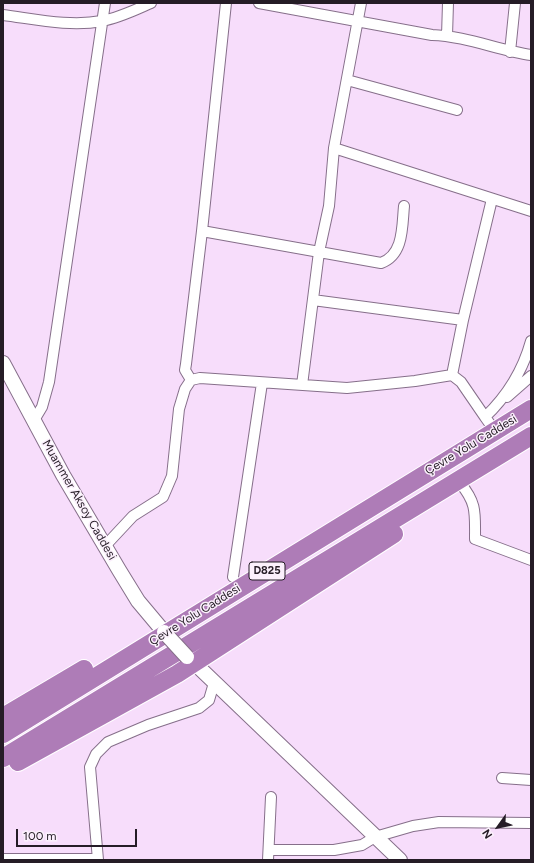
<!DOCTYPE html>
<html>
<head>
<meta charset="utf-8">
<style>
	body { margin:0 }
	#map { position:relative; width:534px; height:863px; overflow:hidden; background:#f7ddfb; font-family:Figtree,sans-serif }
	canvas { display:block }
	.frame { position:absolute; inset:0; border:4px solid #251c26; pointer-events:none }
	.north { position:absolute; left:478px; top:807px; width:40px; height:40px; -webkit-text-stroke:3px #fbf0fc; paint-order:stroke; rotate:237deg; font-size:11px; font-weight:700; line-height:16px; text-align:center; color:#251c26 }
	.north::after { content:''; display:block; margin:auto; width:14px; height:18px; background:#251c26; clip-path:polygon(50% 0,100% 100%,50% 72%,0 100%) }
	.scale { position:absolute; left:16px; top:829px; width:121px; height:18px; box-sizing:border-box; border:2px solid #251c26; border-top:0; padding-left:5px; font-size:12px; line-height:14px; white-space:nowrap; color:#251c26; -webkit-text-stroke:3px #fbf0fc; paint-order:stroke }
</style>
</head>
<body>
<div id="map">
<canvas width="534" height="863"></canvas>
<div class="frame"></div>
<div class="north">N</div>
<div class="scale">100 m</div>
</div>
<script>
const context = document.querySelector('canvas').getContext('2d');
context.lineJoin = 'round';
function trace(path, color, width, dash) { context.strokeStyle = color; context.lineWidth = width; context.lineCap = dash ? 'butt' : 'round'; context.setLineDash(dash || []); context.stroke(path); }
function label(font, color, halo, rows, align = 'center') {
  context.font = font + ' Figtree,sans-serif'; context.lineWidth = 3; context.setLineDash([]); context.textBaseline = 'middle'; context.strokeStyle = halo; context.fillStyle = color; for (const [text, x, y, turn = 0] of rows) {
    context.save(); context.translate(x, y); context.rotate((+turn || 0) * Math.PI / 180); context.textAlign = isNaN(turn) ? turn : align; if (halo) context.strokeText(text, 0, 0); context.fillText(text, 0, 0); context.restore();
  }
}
const street = new Path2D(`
	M259,3L432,35C465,36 498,50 531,55
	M3,15C35,19 70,27 102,21C119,18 135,10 151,3
	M447,36L448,3
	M510,52L515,3
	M347,80L457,110
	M334,148L531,211
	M202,231L226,3
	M313,300L463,320
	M452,375L463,320L492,199
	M191,380L185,370L186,364L202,231L381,263C404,255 402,226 404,206
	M302,385L319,252L329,206L334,148L361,3
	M507,397L531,376
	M33,422L42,407L49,382L105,3
	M495,431L485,417C507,396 523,370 531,341
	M460,483C477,503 475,513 475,539L531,560
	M105,546L133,516L163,497L172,476L179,409L185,389L191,380L200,378L347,388L415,381L452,375L461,382L485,417
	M233,577L262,383
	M502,778L531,780
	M269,850H334L362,845L375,837L413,826L439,822L531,823
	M3,859H98
	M98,860L90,767L96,754L108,742L148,725L199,708L209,700L214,683
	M268,860L271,797`);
const secondary = new Path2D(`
	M3,363L63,475L119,570L138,601L164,632
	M188,657L400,860`);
const highway = new Path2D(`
	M3,717L84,669
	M3,734L531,409
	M3,758L531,436
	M18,762L177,674L394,534`);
const secondaryBridge = new Path2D(`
	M164,632L187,657`);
const shields = [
	[267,571,36]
];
const shieldNames = [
	["D825",267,571]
];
const streetNames = [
	["Çevre Yolu Caddesi",471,445,-31],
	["Muammer Aksoy Caddesi",79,500,60],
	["Çevre Yolu Caddesi",195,615,-32]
];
trace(street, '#866f8a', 12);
trace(secondary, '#866f8a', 16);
trace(highway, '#fff', 20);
trace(street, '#fff', 10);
trace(secondary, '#fff', 14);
trace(highway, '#ae7cb7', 18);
trace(secondaryBridge, '#866f8a', 16, []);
trace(secondaryBridge, '#fff', 14);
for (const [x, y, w] of shields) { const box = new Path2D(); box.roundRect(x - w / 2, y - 9, w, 18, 3); context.fillStyle = '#fbf0fc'; context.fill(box); trace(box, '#251c26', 1); }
label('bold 11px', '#251c26', null, shieldNames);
label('12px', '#251c26', '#fbf0fc', streetNames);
</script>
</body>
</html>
